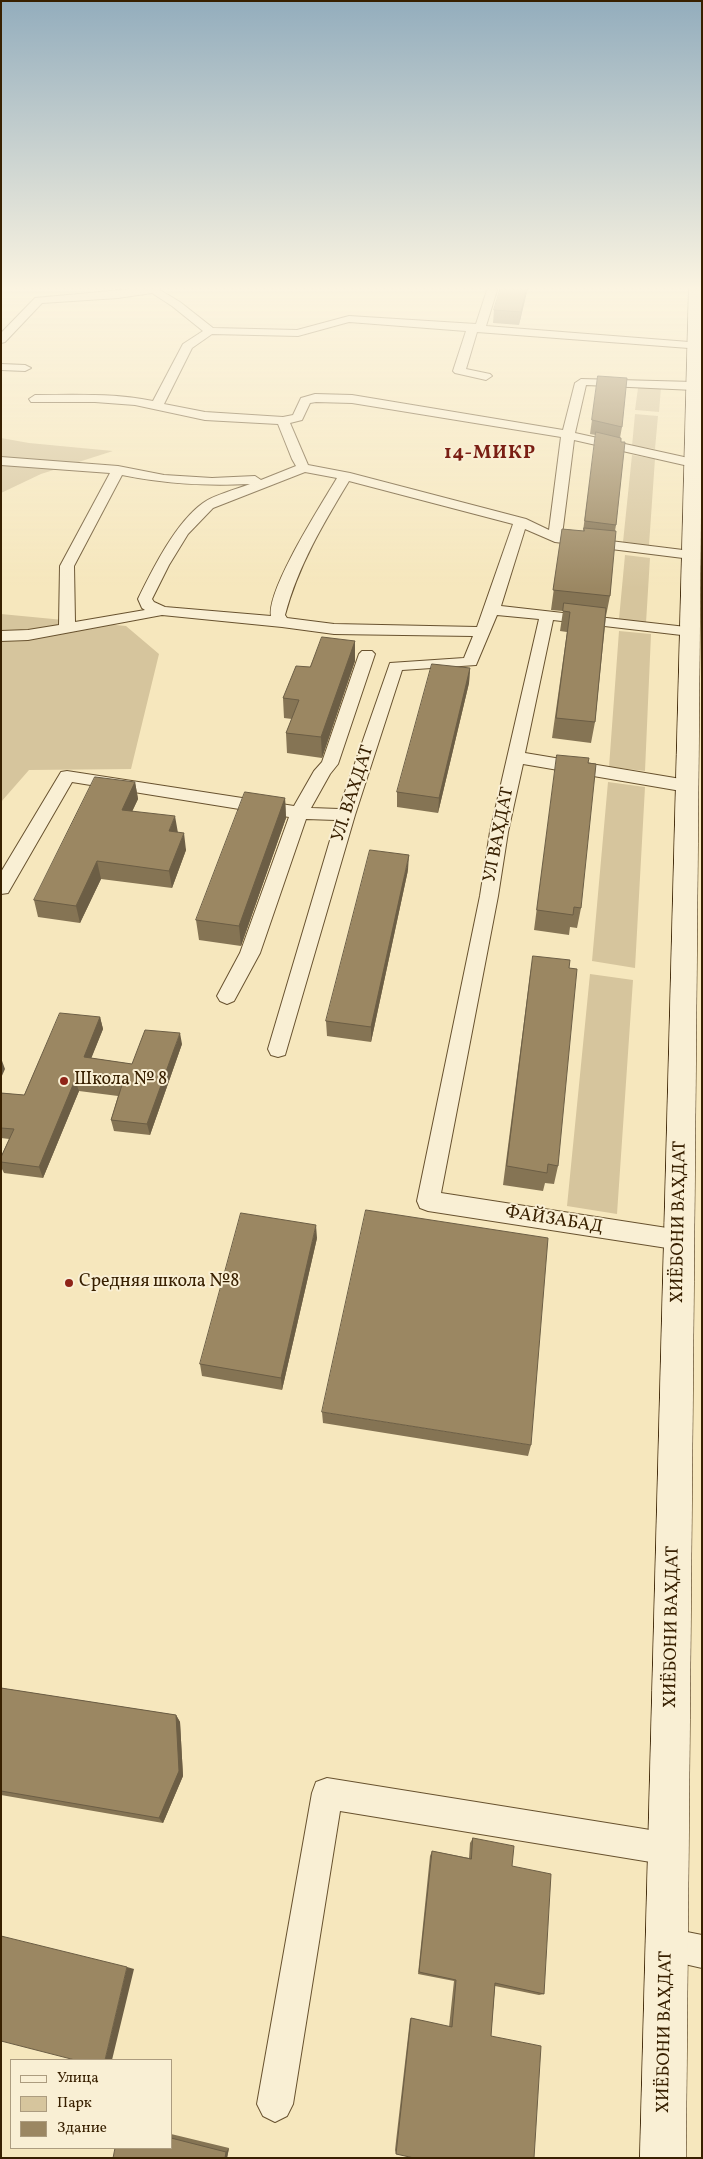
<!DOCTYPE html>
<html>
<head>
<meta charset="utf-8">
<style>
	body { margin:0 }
	#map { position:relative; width:703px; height:2159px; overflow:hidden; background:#f6e7bd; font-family:Vollkorn,serif }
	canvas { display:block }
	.frame { position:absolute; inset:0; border:2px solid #382000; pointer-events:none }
	.legend { position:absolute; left:10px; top:2059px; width:162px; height:90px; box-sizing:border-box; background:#f9efd4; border:1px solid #ac9c7f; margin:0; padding:6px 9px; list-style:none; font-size:15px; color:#382000 }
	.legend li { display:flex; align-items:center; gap:10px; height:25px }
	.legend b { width:25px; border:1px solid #ac9c7f }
</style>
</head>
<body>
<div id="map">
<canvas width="703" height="2159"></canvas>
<div class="frame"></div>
<ul class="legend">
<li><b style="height:6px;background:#f9efd4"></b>Улица</li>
<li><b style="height:14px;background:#d6c59d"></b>Парк</li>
<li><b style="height:14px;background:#9b8762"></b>Здание</li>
</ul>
</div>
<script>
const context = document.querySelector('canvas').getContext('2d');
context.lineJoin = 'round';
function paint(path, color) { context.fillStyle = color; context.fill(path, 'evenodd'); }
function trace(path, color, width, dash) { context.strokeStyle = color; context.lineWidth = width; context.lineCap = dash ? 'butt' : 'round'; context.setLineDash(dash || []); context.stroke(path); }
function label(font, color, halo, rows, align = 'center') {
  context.font = font + ' Vollkorn,serif'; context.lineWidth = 4; context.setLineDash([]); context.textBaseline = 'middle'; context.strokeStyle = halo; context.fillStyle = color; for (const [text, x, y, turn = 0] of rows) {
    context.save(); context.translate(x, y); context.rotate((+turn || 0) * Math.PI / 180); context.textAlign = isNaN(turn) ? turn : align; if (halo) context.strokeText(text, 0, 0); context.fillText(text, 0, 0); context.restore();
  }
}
const green = new Path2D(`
	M638,388H661L659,412L635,410Z
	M635,414L658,416L655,449L632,446Z
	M1,438L29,443L113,451L41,474L1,493Z
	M632,455L655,459L649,545L623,542Z
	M625,555L650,558L646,623L619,619Z
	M1,614L126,626L159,654L131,769L29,770L1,802Z
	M619,631L651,634L645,771L609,767Z
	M608,782L645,787L635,968L592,961Z
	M590,974L633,980L617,1214L567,1206Z`);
const minor = new Path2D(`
	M155,287L180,302L213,328L297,330L349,316L476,324L488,287H498L486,326L702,343V349L477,332L466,369L490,374L492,376L486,380L455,373L453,371L466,331L349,322L298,336L212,334L192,348L164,404L205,412L283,417L293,415L301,398L315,394L352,395L563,430L575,383L581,379L694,382L700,386L694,390L586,385L575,433L693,459L699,463L693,467L574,440L562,535L691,551L696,552L698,555L696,558L691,559L555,542L525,529L501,606L695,628L698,631L695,634L690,636L553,620L525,753L687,780L693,782L696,786L693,790L687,792L523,764L508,832L498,896L441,1193L680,1230L688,1233L692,1240L688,1247L680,1250L428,1211L420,1208L417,1201L480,896L490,832L539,619L497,615L476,665L402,670L355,815L285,1055L278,1057L271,1055L268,1049L336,820L306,819L260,953L234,1001L227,1004L220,1001L217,996L240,953L289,817L72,782L8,893L1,894V872L61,772L67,771L294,806L314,771L322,762L359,654L362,651H372L375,654L338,764L330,774L311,808L339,809L390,663L464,658L473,636L334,634L282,627L162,615L28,640L1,641V631L28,630L59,625L60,566L110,473L1,465V457L118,466L164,475L212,478L255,476L261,480L296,466L292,459L278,424L205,420L135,405L95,402H31L29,399L35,395C75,395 114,393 153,401L183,344L203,331L172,306L152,293L118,298L42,303L5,342L1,343V333L35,298ZM316,402L352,403L561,437L549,530L526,519L350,473L308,465L290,423L302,420L310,403ZM305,472L337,478C321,505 267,589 271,616L165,607L154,602L152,599L169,565L188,534L213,508ZM122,475C167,484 204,486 250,484C237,489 214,495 203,503C176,522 152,570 138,599L142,608L145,610L75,622L74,566ZM349,481L513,524L477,627L334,624L287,618L285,615C298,566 323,524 349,481Z
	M1,364L25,365L31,368L25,371L1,370Z
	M327,1778L669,1833L680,1838L685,1849L680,1860L669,1865L340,1811L293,2104L287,2116L275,2122L263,2116L257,2104L312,1793L316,1782Z
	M667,1928L702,1935V1968L667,1960L655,1956L651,1944L655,1932Z`);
const secondary = new Path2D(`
	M689,287H702V405L686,2158H640Z`);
const wall = new Path2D(`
	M528,287L519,325L493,323L494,310Z
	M598,376L622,427L620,438L616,525L615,531L610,596L606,616L595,722L591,743L552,738L567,632L560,631L563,611L551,610L562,529L583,531L596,435L590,434Z
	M355,641V661L322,758L287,753L286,733L292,719L284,718L283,698L310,667Z
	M470,668L469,683L438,813L397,807V792Z
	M557,755L581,908L577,928L570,927L569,935L534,930Z
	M135,782L138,799L132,811L177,832L186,850L172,888L101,879L80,923L38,917L34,900Z
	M285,798L286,818L241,946L199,940L196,920Z
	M408,870L371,1042L327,1036L326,1021Z
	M533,956L558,1166L554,1184L545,1183L543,1191L503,1185L530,975Z
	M100,1017L103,1029L91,1058L132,1064L182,1044L150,1135L114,1131L111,1120L118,1096L79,1091L43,1178L4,1173L1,1167V1157L9,1139L1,1138V1093L24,1095Z
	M317,1238L282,1390L202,1376L200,1364Z
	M322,1412L531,1445L528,1456L323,1423Z
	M1,1688L176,1715L180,1722L183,1776L163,1823L1,1795Z
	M473,1838L512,1866L544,1994L539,1995L495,1986L491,2036L396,2154L395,2150L410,2019L411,2018L449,2027L454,1981L418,1974L430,1856L432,1851L469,1858L470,1843Z
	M171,2134L229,2148L227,2158H113L171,2148Z`);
const shadedWall = new Path2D(`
	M527,287H528L519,325L521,312Z
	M355,641V661L322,758L321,737Z
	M470,668L469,683L438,813L439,798Z
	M135,782L138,799L125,827L122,810Z
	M285,798L286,818L241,946L239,926Z
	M175,816L178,833L169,831Z
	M184,833L186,850L172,888L169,871Z
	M409,855L408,870L371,1042V1027Z
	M97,861L101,879L80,923L76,906Z
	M100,1017L103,1029L87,1069L84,1057Z
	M180,1033L182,1044L150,1135L147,1124Z
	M1,1058L5,1069L1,1078Z
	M75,1080L79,1091L43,1178L39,1167Z
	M316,1225L317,1238L282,1390L281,1378Z
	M176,1715L180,1722L183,1776L163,1823L159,1818Z
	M127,1967L134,1969L112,2060H105Z
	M229,2148L227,2158H225L226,2152Z`);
const building = new Path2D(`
	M501,287H527L521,312L494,310Z
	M598,376L627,378L622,427L592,420Z
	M596,432L621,438V442H625L616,525L585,521Z
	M584,528L616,531L610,596L553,590L562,529L584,531Z
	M564,603L606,608L595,722L556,718L570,612L563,611Z
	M322,637L355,641L321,737L286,733L299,700L283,698L296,666L310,667Z
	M432,664L470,668L439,798L397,792Z
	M557,755L589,758L588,763L596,764L581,908L574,907L573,915L537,910Z
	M95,777L135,782L122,810L175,816L169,831L184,833L169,871L97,861L76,906L34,900Z
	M245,792L285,798L239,926L196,920Z
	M370,850L409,855L371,1027L326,1021Z
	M533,956L570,960L569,968L577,969L558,1166L548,1164L547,1173L507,1166Z
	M60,1013L100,1017L84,1057L132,1064L145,1030L180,1033L147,1124L111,1120L122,1085L75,1080L39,1167L1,1162V1157L14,1129L1,1128V1093L24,1095Z
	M366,1210L548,1238L531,1445L322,1412Z
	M241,1213L316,1225L281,1378L200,1364Z
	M1,1688L176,1715L179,1771L159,1818L1,1791Z
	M473,1838L514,1846L512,1866L551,1874L544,1994L495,1983L491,2036L541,2046L534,2158H414L396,2154L411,2018L452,2027L456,1980L419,1972L432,1851L471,1859Z
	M1,1936L127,1967L105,2060H75L1,2041Z
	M171,2138L226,2152L225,2158H113L115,2148H171Z`);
const markers = [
	[64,1081,5,"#8f2418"],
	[69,1283,5,"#8f2418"]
];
const streetNames = [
	["УЛ. ВАХДАТ",354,794,-72],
	["УЛ ВАҲДАТ",500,835,-79],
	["ФАЙЗАБАД",554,1221,9],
	["ХИЁБОНИ ВАҲДАТ",680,1222,-89],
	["ХИЁБОНИ ВАҲДАТ",673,1627,-89],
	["ХИЁБОНИ ВАҲДАТ",666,2032,-89]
];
const poiNames = [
	["Школа № 8",74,1081],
	["Средняя школа №8",79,1283]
];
const farDistrictnames = [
	["14-МИКР",490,455]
];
paint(green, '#d6c59d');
trace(minor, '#68522f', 2);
trace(secondary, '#382000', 1);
paint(minor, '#f9efd4');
paint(secondary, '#f9efd4');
paint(wall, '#857454');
paint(shadedWall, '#6c5e45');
paint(building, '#9b8762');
trace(building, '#6c5e45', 1);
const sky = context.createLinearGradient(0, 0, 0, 589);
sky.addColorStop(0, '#93adbd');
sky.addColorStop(0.49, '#fbf4e1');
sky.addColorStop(1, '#fbf4e100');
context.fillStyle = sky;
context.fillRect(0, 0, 703, 589);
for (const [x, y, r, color] of markers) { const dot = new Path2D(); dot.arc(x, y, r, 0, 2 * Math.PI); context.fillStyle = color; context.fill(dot); trace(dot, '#f9efd4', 2); }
label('18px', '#382000', '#f9efd4', streetNames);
label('18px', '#382000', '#f9efd4', poiNames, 'left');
context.letterSpacing = '1px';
label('bold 19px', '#7a1f14', '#f9efd4', farDistrictnames);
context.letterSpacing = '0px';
</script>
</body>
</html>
